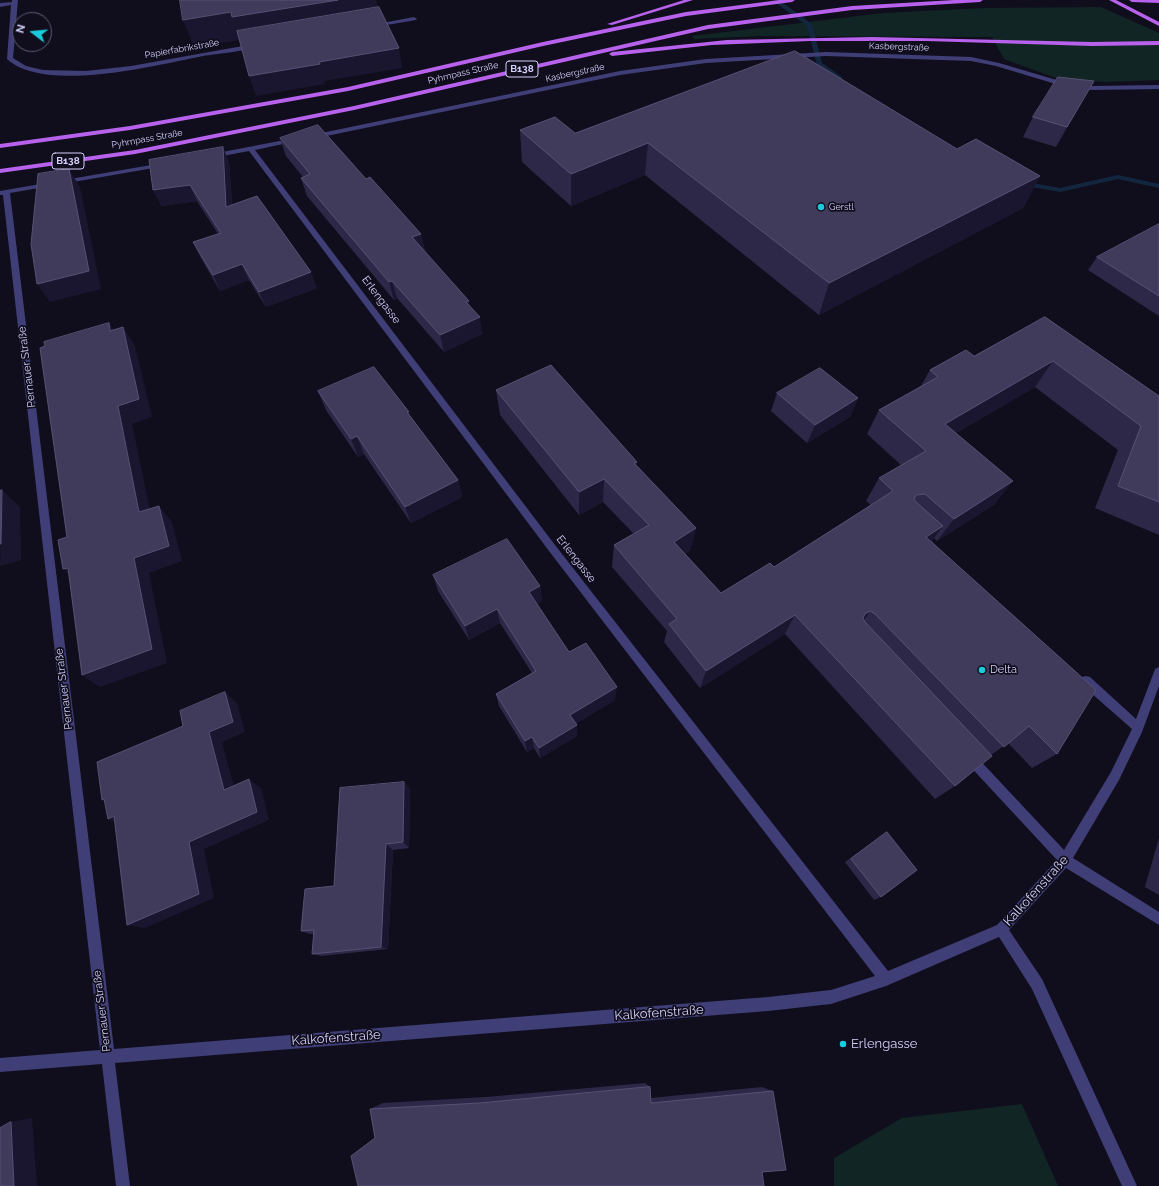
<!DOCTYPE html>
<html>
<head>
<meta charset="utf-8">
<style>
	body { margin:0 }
	#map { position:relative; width:1159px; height:1186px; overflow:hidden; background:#100e1c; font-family:Raleway,sans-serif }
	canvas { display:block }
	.north { position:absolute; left:12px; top:12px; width:40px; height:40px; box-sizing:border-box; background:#100e1c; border:1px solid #5e5b75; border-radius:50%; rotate:286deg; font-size:11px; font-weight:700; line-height:16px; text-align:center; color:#d3cefa }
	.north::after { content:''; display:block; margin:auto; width:14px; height:18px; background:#19cbdb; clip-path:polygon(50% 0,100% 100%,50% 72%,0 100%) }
</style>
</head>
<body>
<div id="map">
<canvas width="1159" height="1186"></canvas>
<div class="north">N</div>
</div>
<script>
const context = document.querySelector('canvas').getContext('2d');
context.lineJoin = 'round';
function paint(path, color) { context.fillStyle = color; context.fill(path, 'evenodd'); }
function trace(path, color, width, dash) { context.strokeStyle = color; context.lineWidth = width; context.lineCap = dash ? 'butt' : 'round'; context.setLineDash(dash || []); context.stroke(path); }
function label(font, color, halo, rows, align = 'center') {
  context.font = font + ' Raleway,sans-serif'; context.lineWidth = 3.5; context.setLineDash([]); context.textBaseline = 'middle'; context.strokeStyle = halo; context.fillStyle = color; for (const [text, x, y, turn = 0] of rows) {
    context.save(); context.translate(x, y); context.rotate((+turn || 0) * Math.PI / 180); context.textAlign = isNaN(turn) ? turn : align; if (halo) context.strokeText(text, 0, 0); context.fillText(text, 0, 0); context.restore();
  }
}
const green = new Path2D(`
	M1101,7L1159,33V80L1104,82L1056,78L1004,59L992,37L761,36L694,39L692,36L883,13L985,8Z
	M1022,1104L1058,1186H834V1158L902,1118Z`);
const stream = new Path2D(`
	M772,0H779L812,24L822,63L842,77V79H838L817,65L807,26Z
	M1118,175L1159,184V188L1118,179L1060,192L1021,185L1017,183L1021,181L1060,188Z`);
const minor = new Path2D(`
	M12,0H18L13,58L26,66L43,70L86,71L131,66L254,44L257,46C249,51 215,54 203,56C157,65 45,94 7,59L11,5L0,7V3L12,2Z
	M414,17L417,19L416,20L375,27L372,25Z
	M826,52L971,57L999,63L1060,81L1092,86L1159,85V89L1092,90L1059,85L996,66L971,61L826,56L706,63L620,75L312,139L309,137L312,135L620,71L706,59Z
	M295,138L298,140L297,141L255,150L555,545L888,971L997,925L1057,860L966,762L964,758L966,754L970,752L974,754L1064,850L1111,772L1132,729L1082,685L1081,681L1082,677L1086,676L1090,677L1136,719L1154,672L1155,669L1159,667V686L1142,732L1119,780L1073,858L1159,912V925L1066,868L1009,930L1042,979L1137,1186H1122L1032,989L999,937L886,986L831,1004L768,1011L115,1063L130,1186H116L102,1064L0,1072V1058L100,1050L3,195H0V191L163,163L165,164V166L10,193L114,1049L768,997L831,990L875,976L549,551L249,151L212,158L209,156L212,154Z`);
const major = new Path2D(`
	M684,0H693L612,25L607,24Z
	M780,0H795L792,2L686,16L543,46L348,91L130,130L0,148V144L130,126L348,87L543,42L686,12Z
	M954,0H983L980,2L852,10L708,29L354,110L135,154L0,173V169L135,150L354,106L708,25L852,6Z
	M1109,0H1116L1159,22V26Z
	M1129,0H1159V3L1132,2Z
	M872,37L1092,42L1159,41V45L1092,46L926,41H810L712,45L612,56L609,54L612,52L727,40Z`);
const wall = new Path2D(`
	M1094,81L1056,147L1023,137L1033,117Z
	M520,130L575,133L957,149L1040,176L1023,208L819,315L645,175L571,206L522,162Z
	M280,138L366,179L421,234L425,252L470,307L482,334L444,352L397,298L394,300L307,196L301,178L303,177L286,156Z
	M223,147L229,163L232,204L317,288L266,307L249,280L220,291L201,258L193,242L218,234L197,201L161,206Z
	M1159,224V316L1088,270L1097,257Z
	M1045,317L1159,396V535L1095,508L1118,450L1035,387L956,433L995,504L937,541L934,538L932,541L1057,754L1032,768L1008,743L991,755L955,786L935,799L785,634L700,688L664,642L667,631L612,567L614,545L634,534L603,502L579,515L500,415L496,390L637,462L636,465L696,528L690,550L685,554L721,593L774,567L871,505L866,501L879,478L901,465L867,434L879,410L921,386L930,370L974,356Z
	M318,391L458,480L462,497L411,523L364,454L358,457L326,410Z
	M777,393L858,398L850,417L807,443L771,411Z
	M433,575L540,586L542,601L537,604L569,652L615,700L575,724L577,725V736L540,758L534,748L527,752L499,706L496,694L532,673L500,623L469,640L438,591Z
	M404,782L410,789L409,848L393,850L388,949L321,956L312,954L314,934H310L301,931L334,886Z
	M887,832L881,897L874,900L845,862L881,836Z
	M1159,838V895L1145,887Z
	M645,1083L650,1087L651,1098L762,1087L773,1091L375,1138L370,1109L383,1103L486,1097Z`);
const shadedWall = new Path2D(`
	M338,0H376L381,21L240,40L194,47L183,20L231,12Z
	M399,48L402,68L324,81L325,84L256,96L249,76L319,62Z
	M1094,81L1083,101L1056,147L1067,127Z
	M648,143L645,175L571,206V174Z
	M223,147L229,163L234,223L226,207Z
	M69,169L80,187L101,289L50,302L37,284Z
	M1040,176L1023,208L819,315L829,283Z
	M190,185L197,201L161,206L153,190Z
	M421,234L425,252L412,237Z
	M242,264L249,280L220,291L213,275Z
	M311,272L317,288L266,307L259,292Z
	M392,281L397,298L394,300L389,282Z
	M469,301L472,319L466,302Z
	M480,317L482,334L444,352L440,335Z
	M109,323L122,342L110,331Z
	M123,327L135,346L152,417L132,424L154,529L139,512L118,406Z
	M1053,361L1035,387L930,448L945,424Z
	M858,398L850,417L807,443L815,425Z
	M357,436L364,454L358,457L351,439Z
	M604,479L603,502L579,515V492Z
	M458,480L462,497L411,523L405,507Z
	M1013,481L995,504L937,541L954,519Z
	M2,490L20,507L21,560L0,566Z
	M159,506L172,522L182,561L149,573L167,663L100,687L82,675L134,558Z
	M943,526L927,548L926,537Z
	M696,528L690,550L670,563L674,542Z
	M68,568L80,584L63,569Z
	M540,586L542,601L531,607L529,592Z
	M497,609L500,623L469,640L465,626Z
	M870,611L857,631L865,614Z
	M795,615L785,634L700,688L706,671Z
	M617,687L615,700L570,727V715Z
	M225,692L237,703L245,732L222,742L237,798L224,790L209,732Z
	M577,725V736L540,758L539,748Z
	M532,737L534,748L527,752L525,741Z
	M249,779L261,788L269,820L204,849L214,898L145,928L127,925L189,842Z
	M404,782L410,789L409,848L403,842Z
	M114,816L125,826L108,819Z
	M386,844L393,850L388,949L381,947Z
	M32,1118L37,1186H14L11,1122Z`);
const building = new Path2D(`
	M180,0H338L232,17L231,12L183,20Z
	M379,7L399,48L319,62L320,64L249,76L237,31Z
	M795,51L957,149L976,139L1040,176L829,283L648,143L571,174L520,130L555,117L575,133Z
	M1058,77L1094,81L1067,127L1033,117Z
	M318,125L366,179L370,177L421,234L412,237L469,301L466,302L480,317L440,335L392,281L389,282L301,178L310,174L280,138Z
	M223,147L226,207L257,196L311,272L259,292L242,264L213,275L193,242L221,233L190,185L153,190L149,160Z
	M69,169L89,271L37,284L31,244L38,174Z
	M1159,224V296L1097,257Z
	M1045,317L1159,396V502L1118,486L1141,426L1053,361L945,424L1013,481L954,519L925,494L916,495L914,499L916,502L943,526L926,537L1096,690L1057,754L1029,726L1004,747L875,614L870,611L865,614L863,618L865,622L992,756L955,786L795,615L706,671L669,624L677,619L614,545L649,525L604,479L579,492L496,390L551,365L637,462L634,463L696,528L674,542L721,593L770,563L774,567L893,491L879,478L926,451L879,410L938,377L930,370L966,350L974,356Z
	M109,323L110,331L123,327L139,399L118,406L139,512L159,506L169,546L134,558L152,649L82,675L68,568L63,569L58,540L67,537L40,348L45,346L44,342Z
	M374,367L409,412H407L458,480L405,507L357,436L351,439L318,391Z
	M820,368L858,398L815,425L777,393Z
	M2,490L1,544H0V491Z
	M507,539L540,586L529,592L569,652L586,643L617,687L570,715L577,725L539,748L532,737L525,741L496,694L536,671L497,609L465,626L433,575Z
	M225,692L233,722L209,732L224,790L249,779L257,812L189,842L199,894L127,925L114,816L108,819L104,799L102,800L97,762L183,726L180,711Z
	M404,782L403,842L386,844L381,947L312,954L314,930L301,931L305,889L334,886L340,788Z
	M887,832L917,870L881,897L851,859Z
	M650,1087L651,1103L773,1091L786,1170L762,1172L764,1186H358L351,1156L375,1138L370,1109L480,1103Z
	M11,1122L14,1186H0V1128Z`);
const markers = [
	[821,207,4,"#19cbdb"],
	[982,670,4,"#19cbdb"],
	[843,1044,4,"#19cbdb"]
];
const farStreetnames = [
	["Kasbergstraße",899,47,2],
	["Papierfabrikstraße",182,49,-10],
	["Pyhrnpass Straße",463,73,-13],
	["Kasbergstraße",575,73,-12],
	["Pyhrnpass Straße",147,139,-10]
];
const farPoinames = [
	["Gerstl",829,207]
];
const shields = [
	[522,69,32],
	[68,161,32]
];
const shieldNames = [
	["B138",522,69],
	["B138",68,161]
];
const streetNames = [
	["Erlengasse",381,300,53],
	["Pernauer Straße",27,367,-97],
	["Erlengasse",576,559,52],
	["Pernauer Straße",64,689,-97],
	["Pernauer Straße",102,1011,-97]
];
const poiNames = [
	["Delta",990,670]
];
const nearStreetnames = [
	["Kalkofenstraße",1036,891,-48],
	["Kalkofenstraße",659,1013,-4],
	["Kalkofenstraße",336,1038,-4]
];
const nearPoinames = [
	["Erlengasse",851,1044]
];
paint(green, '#112524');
paint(stream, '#132640');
paint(minor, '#3f3e76');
paint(major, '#b761ed');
paint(wall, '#2e2848');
paint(shadedWall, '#1b162f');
paint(building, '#403a5b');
trace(building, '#575174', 1);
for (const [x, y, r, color] of markers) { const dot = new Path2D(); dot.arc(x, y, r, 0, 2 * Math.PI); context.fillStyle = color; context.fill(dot); trace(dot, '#100e1c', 1.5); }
label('9px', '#d3cefa', '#100e1c', farStreetnames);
label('9px', '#d3cefa', '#100e1c', farPoinames, 'left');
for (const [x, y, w] of shields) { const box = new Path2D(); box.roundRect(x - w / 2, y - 8, w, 16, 3); context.fillStyle = '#100e1c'; context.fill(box); trace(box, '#d3cefa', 1); }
label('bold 10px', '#d3cefa', null, shieldNames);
label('11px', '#d3cefa', '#100e1c', streetNames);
label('11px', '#d3cefa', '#100e1c', poiNames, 'left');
label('13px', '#d3cefa', '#100e1c', nearStreetnames);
label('13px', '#d3cefa', '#100e1c', nearPoinames, 'left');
</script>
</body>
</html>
